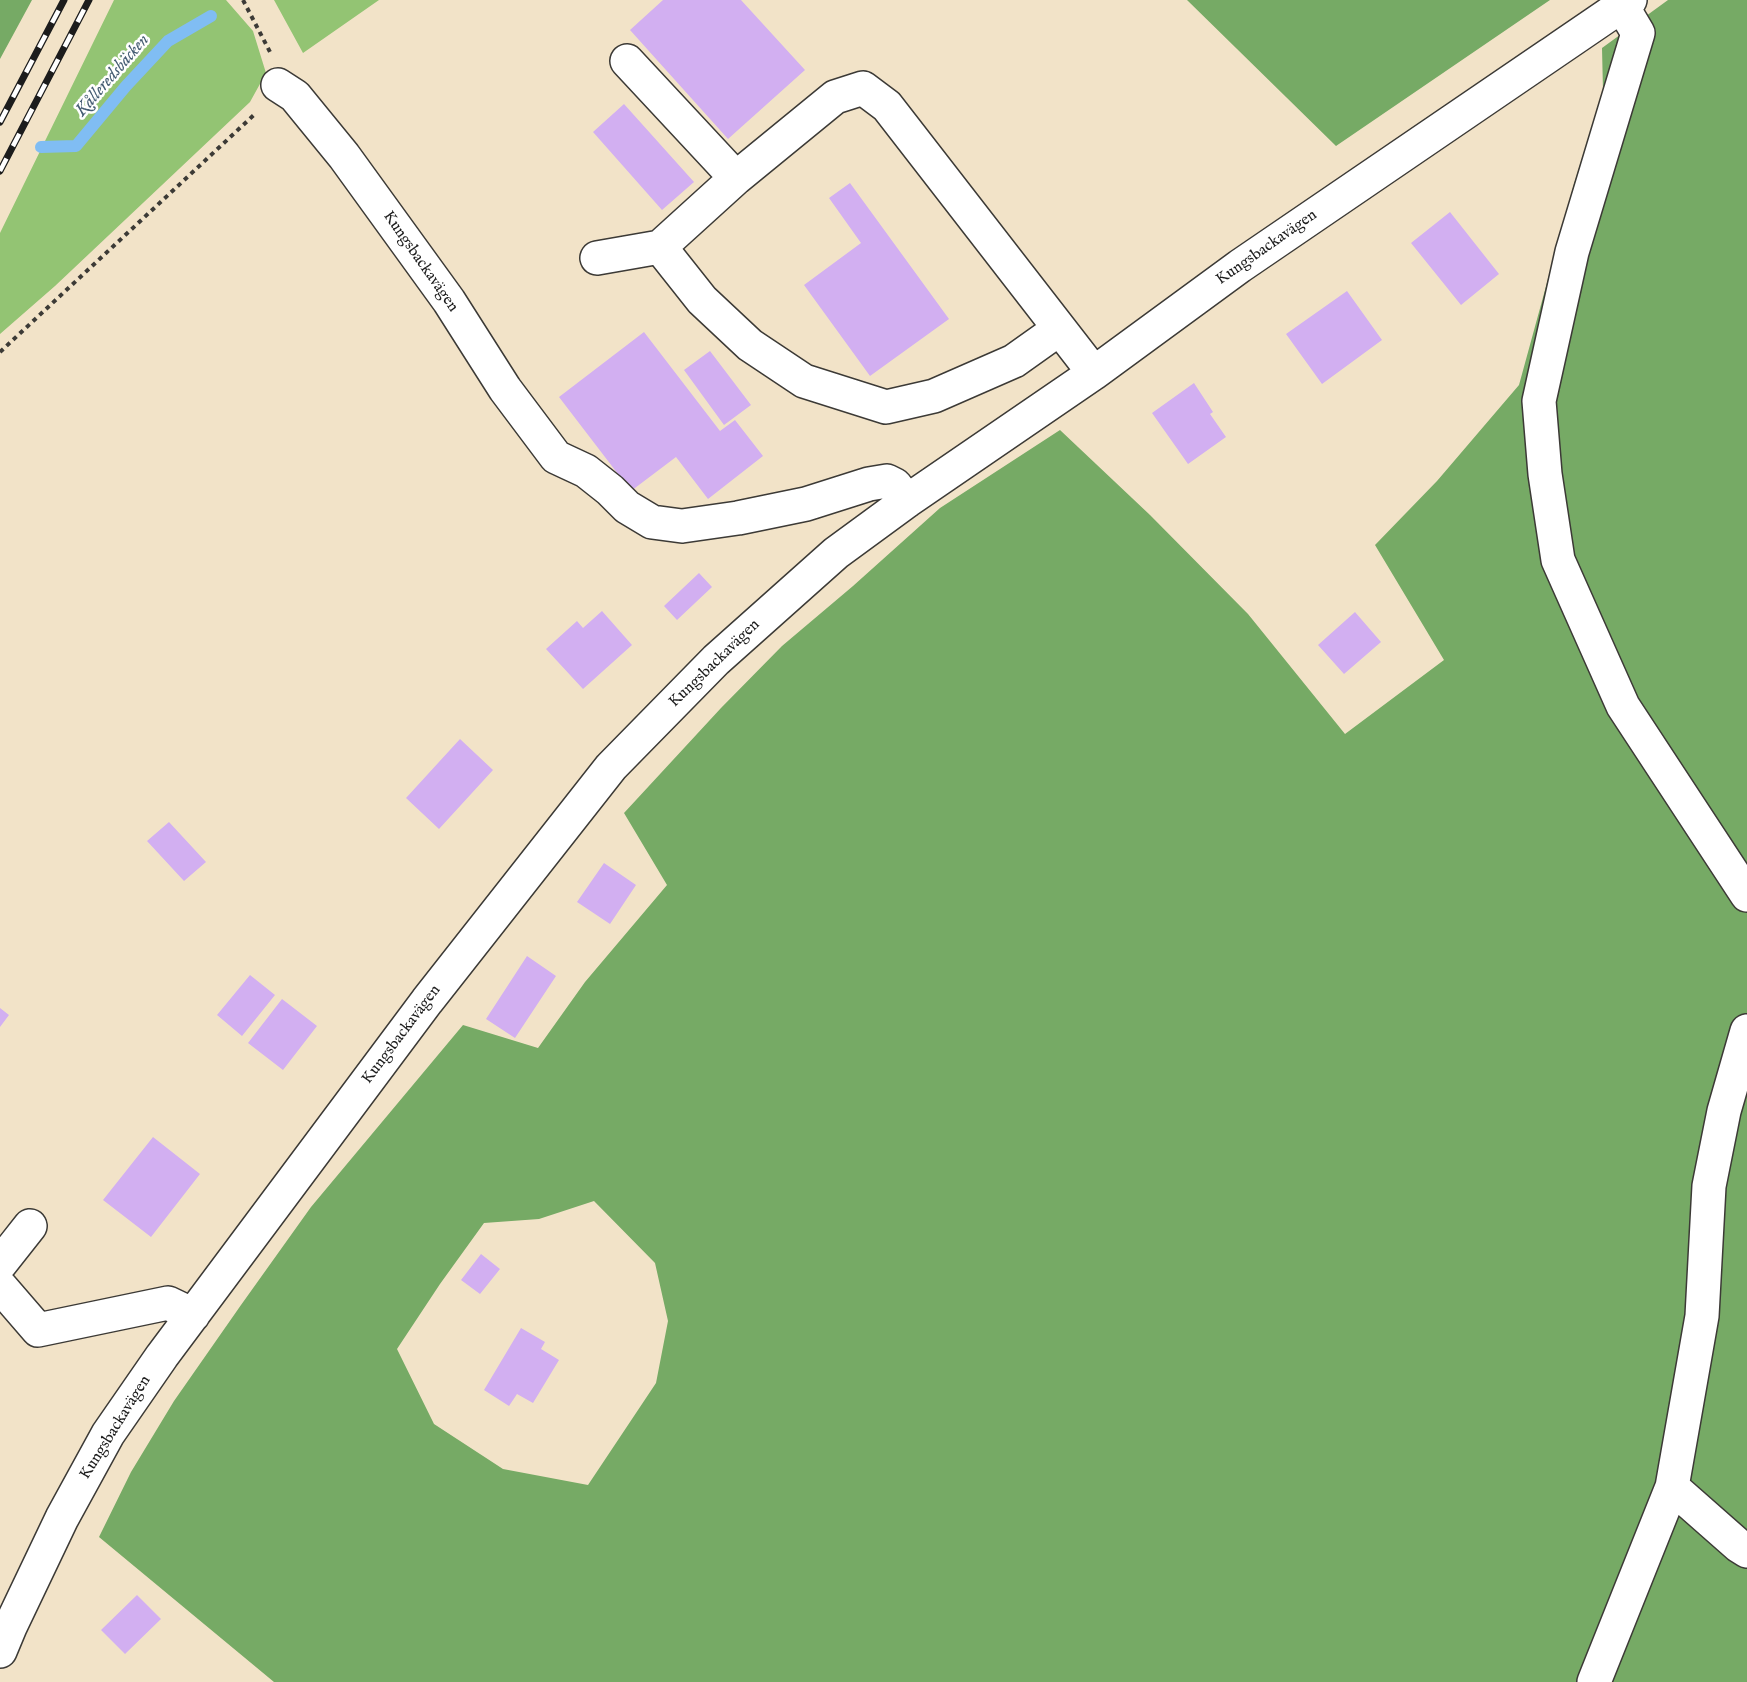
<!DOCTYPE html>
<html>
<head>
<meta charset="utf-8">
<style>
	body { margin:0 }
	canvas { display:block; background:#f2e3c8 }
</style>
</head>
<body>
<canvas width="1747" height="1682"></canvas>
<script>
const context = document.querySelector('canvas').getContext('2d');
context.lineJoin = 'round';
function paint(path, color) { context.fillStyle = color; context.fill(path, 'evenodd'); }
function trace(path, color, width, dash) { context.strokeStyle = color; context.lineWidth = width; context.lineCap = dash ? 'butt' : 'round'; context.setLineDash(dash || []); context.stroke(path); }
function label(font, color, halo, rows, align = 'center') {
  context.font = font + ' "IM FELL English",serif'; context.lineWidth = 5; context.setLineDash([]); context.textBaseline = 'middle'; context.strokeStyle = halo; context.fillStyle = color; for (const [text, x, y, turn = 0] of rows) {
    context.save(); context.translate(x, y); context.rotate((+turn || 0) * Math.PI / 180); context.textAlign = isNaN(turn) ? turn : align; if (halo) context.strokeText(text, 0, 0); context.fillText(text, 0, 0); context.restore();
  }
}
const green = new Path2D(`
	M114,0H226L253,31L266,73L250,102L55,286L0,334V233Z
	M274,0H379L303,53Z`);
const forest = new Path2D(`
	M0,0H32L0,59Z
	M1187,0H1550L1336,146Z
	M1668,0H1747V1682H274L99,1537L131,1472L174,1401L241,1305L311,1207L463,1025L538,1048L585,982L667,885L624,813L721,708L782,646L853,586L940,508L1060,430L1150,515L1248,614L1345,734L1444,660L1375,545L1437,481L1519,385L1574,184L1603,91L1602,48ZM594,1201L655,1263L668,1321L656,1383L588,1485L503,1469L434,1424L397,1349L440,1284L484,1223L539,1219Z`);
const stream = new Path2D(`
	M41,147L76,146L126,86L168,41L211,16`);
const building = new Path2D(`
	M663,0H741L805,70L728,139L630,30Z
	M624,104L694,182L662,210L593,132Z
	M850,183L949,319L870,376L804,285L861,243L829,198Z
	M1450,212L1499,274L1461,305L1411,243Z
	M1347,291L1382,340L1322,384L1286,334Z
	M644,332L720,431L735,420L763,456L708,499L676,457L631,491L559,397Z
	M710,351L751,405L724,425L684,370Z
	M1194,383L1213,412L1210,414L1226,437L1188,464L1152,413Z
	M699,573L712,587L677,620L664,606Z
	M602,611L632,645L583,689L546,649L577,621L583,628Z
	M1355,612L1381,642L1344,674L1318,645Z
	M460,739L493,770L439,829L406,798Z
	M169,822L206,862L184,881L147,841Z
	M604,863L636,885L610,924L577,902Z
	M527,956L556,976L515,1038L486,1019Z
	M250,975L275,995L242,1036L217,1015Z
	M282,999L317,1026L283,1070L248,1043Z
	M0,1008L9,1015L0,1027Z
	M153,1137L200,1174L151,1237L103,1200Z
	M481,1254L500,1269L480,1294L461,1280Z
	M521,1328L545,1342L541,1349L559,1360L533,1403L517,1394L509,1406L484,1390Z
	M137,1595L161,1619L125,1654L101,1630Z`);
const path = new Path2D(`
	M243,0L270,52
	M0,352L256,113`);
const minor = new Path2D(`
	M1622,6L1638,33L1572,252L1539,401L1545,474L1558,560L1623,706L1747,895
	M627,61L736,178
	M278,85L295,96L344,156L449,301L505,389L556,457L586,471L610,490L627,507L652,522L682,526L738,518L806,504L869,484L887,481L895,485L907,501
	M660,247L702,300L750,345L804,381L886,407L934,396L1014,361L1059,329
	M597,258L660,247L736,178L835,97L863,88L887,106L1094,373
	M0,1264L30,1226
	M0,1286L38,1330L168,1303L193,1315
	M1672,1487L1739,1546L1747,1551
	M0,1651L10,1627L62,1518L108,1434L162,1356L427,1001L611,767L716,660L836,553L907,501L1094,373L1240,266L1630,0
	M1594,1682L1672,1487L1702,1316L1709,1186L1724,1111L1747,1031`);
const rail = new Path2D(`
	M0,122L64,0
	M0,171L89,0`);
const streetNames = [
	["Kungsbackavägen",1267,248,-35],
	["Kungsbackavägen",420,262,55],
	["Kungsbackavägen",715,664,-44],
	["Kungsbackavägen",402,1035,-53],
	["Kungsbackavägen",116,1428,-58]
];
const waterNames = [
	["Kålleredsbäcken",113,76,-49]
];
paint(green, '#93c473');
paint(forest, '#76aa65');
trace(stream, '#80bdf3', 12);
paint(building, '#d2aff1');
trace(minor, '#3c3a36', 36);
trace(path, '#3c3a36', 4, [4.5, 4.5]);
trace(minor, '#fff', 33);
trace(rail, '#1c1c1c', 7);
trace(rail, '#fff', 4.5, [14]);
label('16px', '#1c1c1c', '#fff', streetNames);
label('italic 18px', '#445c72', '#fff', waterNames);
</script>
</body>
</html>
